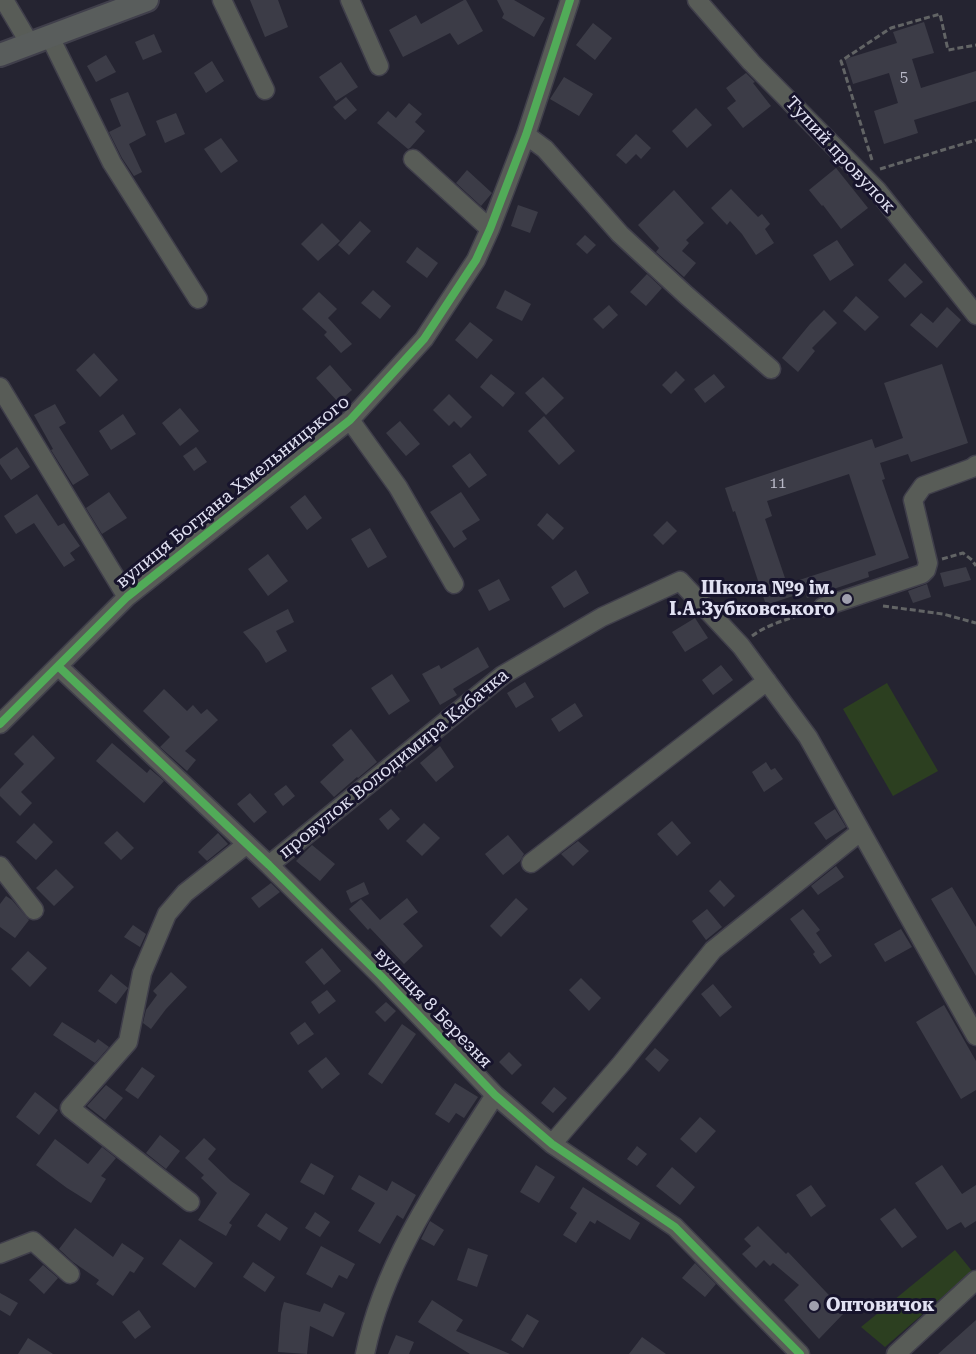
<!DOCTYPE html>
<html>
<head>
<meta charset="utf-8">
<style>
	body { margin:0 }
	canvas { display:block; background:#252431 }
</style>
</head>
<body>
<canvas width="976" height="1354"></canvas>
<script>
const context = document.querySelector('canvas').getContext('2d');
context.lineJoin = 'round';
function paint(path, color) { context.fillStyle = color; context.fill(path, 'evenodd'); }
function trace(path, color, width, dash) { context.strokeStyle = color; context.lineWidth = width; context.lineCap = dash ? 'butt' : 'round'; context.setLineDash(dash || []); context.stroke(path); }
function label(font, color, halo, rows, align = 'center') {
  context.font = font + ' "Roboto Serif",serif'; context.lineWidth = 6; context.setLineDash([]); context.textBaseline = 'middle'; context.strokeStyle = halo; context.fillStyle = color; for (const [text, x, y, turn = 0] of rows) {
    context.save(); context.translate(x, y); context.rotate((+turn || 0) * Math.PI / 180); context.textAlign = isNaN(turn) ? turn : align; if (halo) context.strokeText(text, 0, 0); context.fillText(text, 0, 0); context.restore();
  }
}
const green = new Path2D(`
	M887,683L938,771L893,796L843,709Z
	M955,1250L972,1271L885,1347L861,1327Z`);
const building = new Path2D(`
	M250,0H278L288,27L265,37Z
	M464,0H466L483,31L458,45L450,33L403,57L389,30L416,15L421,24Z
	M497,0H514L545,18L534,37L502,18L504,14Z
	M924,22L934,53L912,59L921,88L976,71V101L914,120L918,133L884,144L874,111L898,103L889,73L853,84L845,59L897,43L893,32Z
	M593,23L612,38L595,60L576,45Z
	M154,34L162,52L143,60L135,42Z
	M106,55L116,72L96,82L87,66Z
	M212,61L224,81L206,93L194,73Z
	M341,62L358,87L336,101L319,77Z
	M746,73L755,82L753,83L771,106L743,128L727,108L736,101L726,88Z
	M564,77L593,94L579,116L550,99Z
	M128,92L146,135L129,144L142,172L134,176L122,158L109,132L121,126L110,99Z
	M346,97L357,110L345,120L333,107Z
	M409,103L422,114L415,122L425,131L410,148L408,149L377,123L388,111L396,118Z
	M696,108L712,125L687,148L672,131Z
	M176,113L185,134L165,143L156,121Z
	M636,134L651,148L641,159L636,154L626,164L616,155Z
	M221,138L238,161L221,173L204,149Z
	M836,168L868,208L841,229L823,205L822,206L809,190Z
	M467,170L492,193L481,206L456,183Z
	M731,189L758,217L762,214L770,224L765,229L774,243L756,255L742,234L730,221L727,225L711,208Z
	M674,190L704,223L686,240L689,243L682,251L696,263L684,277L656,252L659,248L638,225Z
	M518,205L538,212L530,233L511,226Z
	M360,221L371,231L349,255L338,245Z
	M322,223L340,241L318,261L301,244Z
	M585,235L596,245L587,254L576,244Z
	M837,240L854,265L830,281L813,255Z
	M417,247L438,263L427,278L406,262Z
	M905,263L923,282L905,298L888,280Z
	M647,274L662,288L646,306L630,292Z
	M373,290L391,306L380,319L361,303Z
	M505,290L531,304L522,321L496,308Z
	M319,292L337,309L328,318L352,344L341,353L324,335L327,332L302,309Z
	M856,296L879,317L865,331L843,311Z
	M609,305L618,315L603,329L593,319Z
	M947,307L961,320L937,348L910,325L921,313L933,323Z
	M824,310L837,323L812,348L815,351L798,372L782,358L810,324Z
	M470,322L493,340L477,359L455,340Z
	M94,353L118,380L100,397L76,370Z
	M942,364L968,443L911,462L908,454L880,463L885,479L882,480L909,558L868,572L869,577L807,598L805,592L766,605L735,511L733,512L725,488L872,439L875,448L903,438L884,383ZM849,474L876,555L787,584L765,519L772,516L767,501Z
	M330,365L352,390L338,402L316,378Z
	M676,371L685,380L671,394L662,385Z
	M491,374L515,393L503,407L480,387Z
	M714,374L725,387L705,403L694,389Z
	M543,377L564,398L546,415L525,393Z
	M449,394L472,417L461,428L454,421L449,426L433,410Z
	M55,404L66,423L59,427L89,475L73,485L51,450L53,449L34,415Z
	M180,408L199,431L180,446L162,423Z
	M123,414L136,434L111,450L99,431Z
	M544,416L575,451L559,465L528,431Z
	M400,421L420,444L406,456L386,433Z
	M17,447L30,467L11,480L0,464V459Z
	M196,447L207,462L194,471L183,456Z
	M470,453L487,475L469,488L452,466Z
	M109,492L127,518L102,534L86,508Z
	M461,492L480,520L462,531L467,539L454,548L430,512Z
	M37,494L58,526L64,523L80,546L70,553L75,560L64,567L34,523L16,534L4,516Z
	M305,495L322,518L307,530L290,507Z
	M547,513L564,528L553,540L537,525Z
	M667,521L677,531L663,545L653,535Z
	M370,528L387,557L368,568L351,539Z
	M268,554L288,581L268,596L248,569Z
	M966,567L971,580L944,587L940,573Z
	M576,570L589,593L564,608L551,587Z
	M499,579L510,600L489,611L478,590Z
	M927,584L931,597L913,603L908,591Z
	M288,609L294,622L276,631L287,651L266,663L259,651L243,632Z
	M695,618L708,638L685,652L672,632Z
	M478,647L489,667L453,689L457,695L440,705L422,674L439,665L441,669Z
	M721,665L733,680L713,695L702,680Z
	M392,674L410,701L389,715L371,688Z
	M525,682L534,697L516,708L507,693Z
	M164,689L187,711L193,705L201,714L207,709L218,720L185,751L196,760L187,771L160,747L170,737L143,711Z
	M575,703L583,716L559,732L551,719Z
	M351,729L377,762L358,778L357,777L334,797L320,782L344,760L332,745Z
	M33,735L55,758L21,792L32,803L20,816L0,796V789L24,764L14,754Z
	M112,743L147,773L150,769L164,781L144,803L96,761Z
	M440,746L454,767L436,782L420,763Z
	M766,762L771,770L775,768L783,779L764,792L752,772Z
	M286,785L295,796L283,806L274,794Z
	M250,793L267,812L254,823L237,804Z
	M391,809L400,819L388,830L379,819Z
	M835,809L846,827L826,840L814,823Z
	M672,821L691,843L677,856L657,834Z
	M34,823L53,842L36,860L16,842Z
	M424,823L440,838L422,856L406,841Z
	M117,831L134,848L121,860L104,843Z
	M218,833L228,844L207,861L198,852Z
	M508,835L524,854L520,861L503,875L485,854Z
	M578,841L589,851L573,866L561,854Z
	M312,845L335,864L320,881L296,861Z
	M836,866L844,877L818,895L811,886Z
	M56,869L74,887L54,906L36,888Z
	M720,880L735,896L724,907L709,891Z
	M364,882L369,894L351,903L346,891Z
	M271,883L280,892L259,908L251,898Z
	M952,887L976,927V976L931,899Z
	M6,896L12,900L29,920L15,938L0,927V904Z
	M407,898L418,912L403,924L423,946L404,964L370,928L368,930L349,909L361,899L380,920Z
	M516,898L528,909L501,937L490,926Z
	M707,909L722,927L706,940L692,921Z
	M803,909L820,930L816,933L832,956L820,964L813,954L815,952L790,919Z
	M133,925L146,934L140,947L124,937Z
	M901,929L912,947L885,962L874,944Z
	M322,948L341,971L324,985L305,962Z
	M28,951L47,968L30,987L11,969Z
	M171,972L187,987L166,1009L151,1029L143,1023L146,1010L157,995L153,991Z
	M111,974L128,988L116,1004L98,991Z
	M581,978L601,998L589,1011L569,990Z
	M713,984L732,1007L720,1017L701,994Z
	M327,990L336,1001L319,1014L311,1002Z
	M386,1002L396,1011L385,1022L375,1012Z
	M944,1005L976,1061V1090L961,1099L916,1022Z
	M62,1022L95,1043L98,1039L109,1047L95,1063L53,1035Z
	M305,1022L314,1034L298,1045L290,1033Z
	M402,1024L416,1034L382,1084L368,1074Z
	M655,1048L669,1060L659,1072L645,1059Z
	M509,1052L522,1065L512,1075L499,1062Z
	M326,1057L340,1074L322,1089L308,1071Z
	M142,1067L155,1076L138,1099L125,1090Z
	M455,1083L478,1097L464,1118L456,1113L449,1123L435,1114Z
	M106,1085L123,1098L105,1120L87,1106Z
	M554,1087L567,1098L553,1113L541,1103Z
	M35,1092L58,1110L39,1135L16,1117Z
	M700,1117L716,1131L696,1153L680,1139Z
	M160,1135L180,1151L166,1169L146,1153Z
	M204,1138L216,1149L208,1159L231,1181L250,1194L229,1223L232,1225L226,1236L198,1220L217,1193L201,1178L204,1175L185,1158Z
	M55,1139L88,1164L102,1147L116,1158L101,1176L106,1179L91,1203L67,1188L36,1165Z
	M637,1146L647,1154L637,1166L627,1159Z
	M311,1163L334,1176L324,1195L300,1182Z
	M536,1165L555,1177L539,1203L520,1192Z
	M942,1165L962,1194L976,1185V1221L965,1228L961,1222L947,1230L915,1183Z
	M672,1167L695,1187L680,1205L656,1186Z
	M359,1175L387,1191L392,1181L416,1195L403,1219L397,1215L380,1244L358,1231L375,1203L351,1189Z
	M811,1185L826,1206L811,1217L796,1195Z
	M583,1187L640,1223L630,1240L597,1220L595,1224L590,1221L576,1243L563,1235L577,1213L570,1208Z
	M895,1208L917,1237L902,1248L880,1219Z
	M315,1212L330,1222L320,1237L305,1228Z
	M266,1213L288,1228L280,1241L257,1226Z
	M430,1221L444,1230L434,1246L421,1239Z
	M758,1226L786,1254L788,1252L845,1312L819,1339L784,1300L799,1285L773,1263L770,1266L764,1260L756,1268L742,1254L751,1246L744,1239Z
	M75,1228L113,1257L122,1243L144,1258L134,1273L130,1271L113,1296L96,1284L99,1280L73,1262L59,1249Z
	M180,1239L213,1263L195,1288L162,1264Z
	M321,1246L355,1264L347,1279L339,1275L332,1288L306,1274Z
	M468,1248L488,1255L477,1287L457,1280Z
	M253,1262L275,1277L265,1292L243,1277Z
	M695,1263L716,1284L705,1297L682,1278Z
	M43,1265L58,1278L44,1294L29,1280Z
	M0,1293L18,1303L10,1316L0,1310Z
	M432,1300L463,1320L456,1331L510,1354H470L418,1322Z
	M284,1302L320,1312L324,1303L345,1313L333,1337L310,1326L307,1354L278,1352L281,1313Z
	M139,1310L151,1327L135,1339L122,1322Z
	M527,1314L539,1321L523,1348L511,1340Z
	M976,1320V1354H938Z
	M396,1335L414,1342L409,1354H388Z
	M642,1337L666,1354H629Z
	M28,1338L53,1354H18Z`);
const path = new Path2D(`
	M872,160L841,61L891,28L940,14L948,50L976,45
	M880,169L976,140
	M942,559L963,553L972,560L976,566
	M883,606L943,614L976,623
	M752,636C768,624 789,619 809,612`);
const minor = new Path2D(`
	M4,0L30,44
	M222,0L265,90
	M350,0L379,66
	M697,0L751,62L877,190L976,315
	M50,37L112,163L198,299
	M526,135L545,149L620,234L686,295L771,369
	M413,159L490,229
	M0,387L127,597
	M350,420L398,487L454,584
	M823,607L922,574L926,570L928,563L913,500L923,486L972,468L976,465
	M58,666L269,865L381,976L495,1095L552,1144L675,1227L800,1354
	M0,724L127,597L350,420L424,339L476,260L490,229L526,135L570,0
	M531,863L767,681
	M269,865L503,675L602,617L680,581L741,646L808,737L976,1036
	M0,866L34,910
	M552,1144L621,1064L713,950L860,832
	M190,1202L70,1108L128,1042L142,973L167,914L185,893L247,844
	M0,1254L33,1241L70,1274
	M365,1354C384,1260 444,1175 495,1095
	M896,1354L976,1280`);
const major = new Path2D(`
	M0,55L147,0`);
const cycleway = new Path2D(`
	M58,666L269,865L381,976L495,1095L552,1144L675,1227L800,1354
	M0,724L127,597L350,420L424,339L476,260L490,229L526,135L570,0`);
const markers = [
	[847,599,6,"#9f9fae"],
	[814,1306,6,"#9f9fae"]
];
const numberNames = [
	["5",904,78],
	["11",778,484]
];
const streetNames = [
	["Тупий провулок",840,155,47],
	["вулиця Богдана Хмельницького",233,492,-39],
	["провулок Володимира Кабачка",394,764,-39],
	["вулиця 8 Березня",433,1008,46]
];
const poiNames = [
	["Школа №9 ім.",835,589],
	["І.А.Зубковського",835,610],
	["Оптовичок",826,1306,"left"]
];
paint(green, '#2c3f20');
paint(building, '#3c3c47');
trace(minor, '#403f4b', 21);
trace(major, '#403f4b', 26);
trace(path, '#626465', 3, [6, 3]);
trace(minor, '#585c57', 18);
trace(major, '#595d5c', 22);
trace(cycleway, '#51ab58', 8);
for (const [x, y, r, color] of markers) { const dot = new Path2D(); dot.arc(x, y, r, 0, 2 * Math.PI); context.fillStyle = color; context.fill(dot); trace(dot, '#17142c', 2); }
label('15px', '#b8b8c7', null, numberNames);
label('18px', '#e1e1f2', '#17142c', streetNames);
label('bold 18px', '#e1e1f2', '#17142c', poiNames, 'right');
</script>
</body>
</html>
